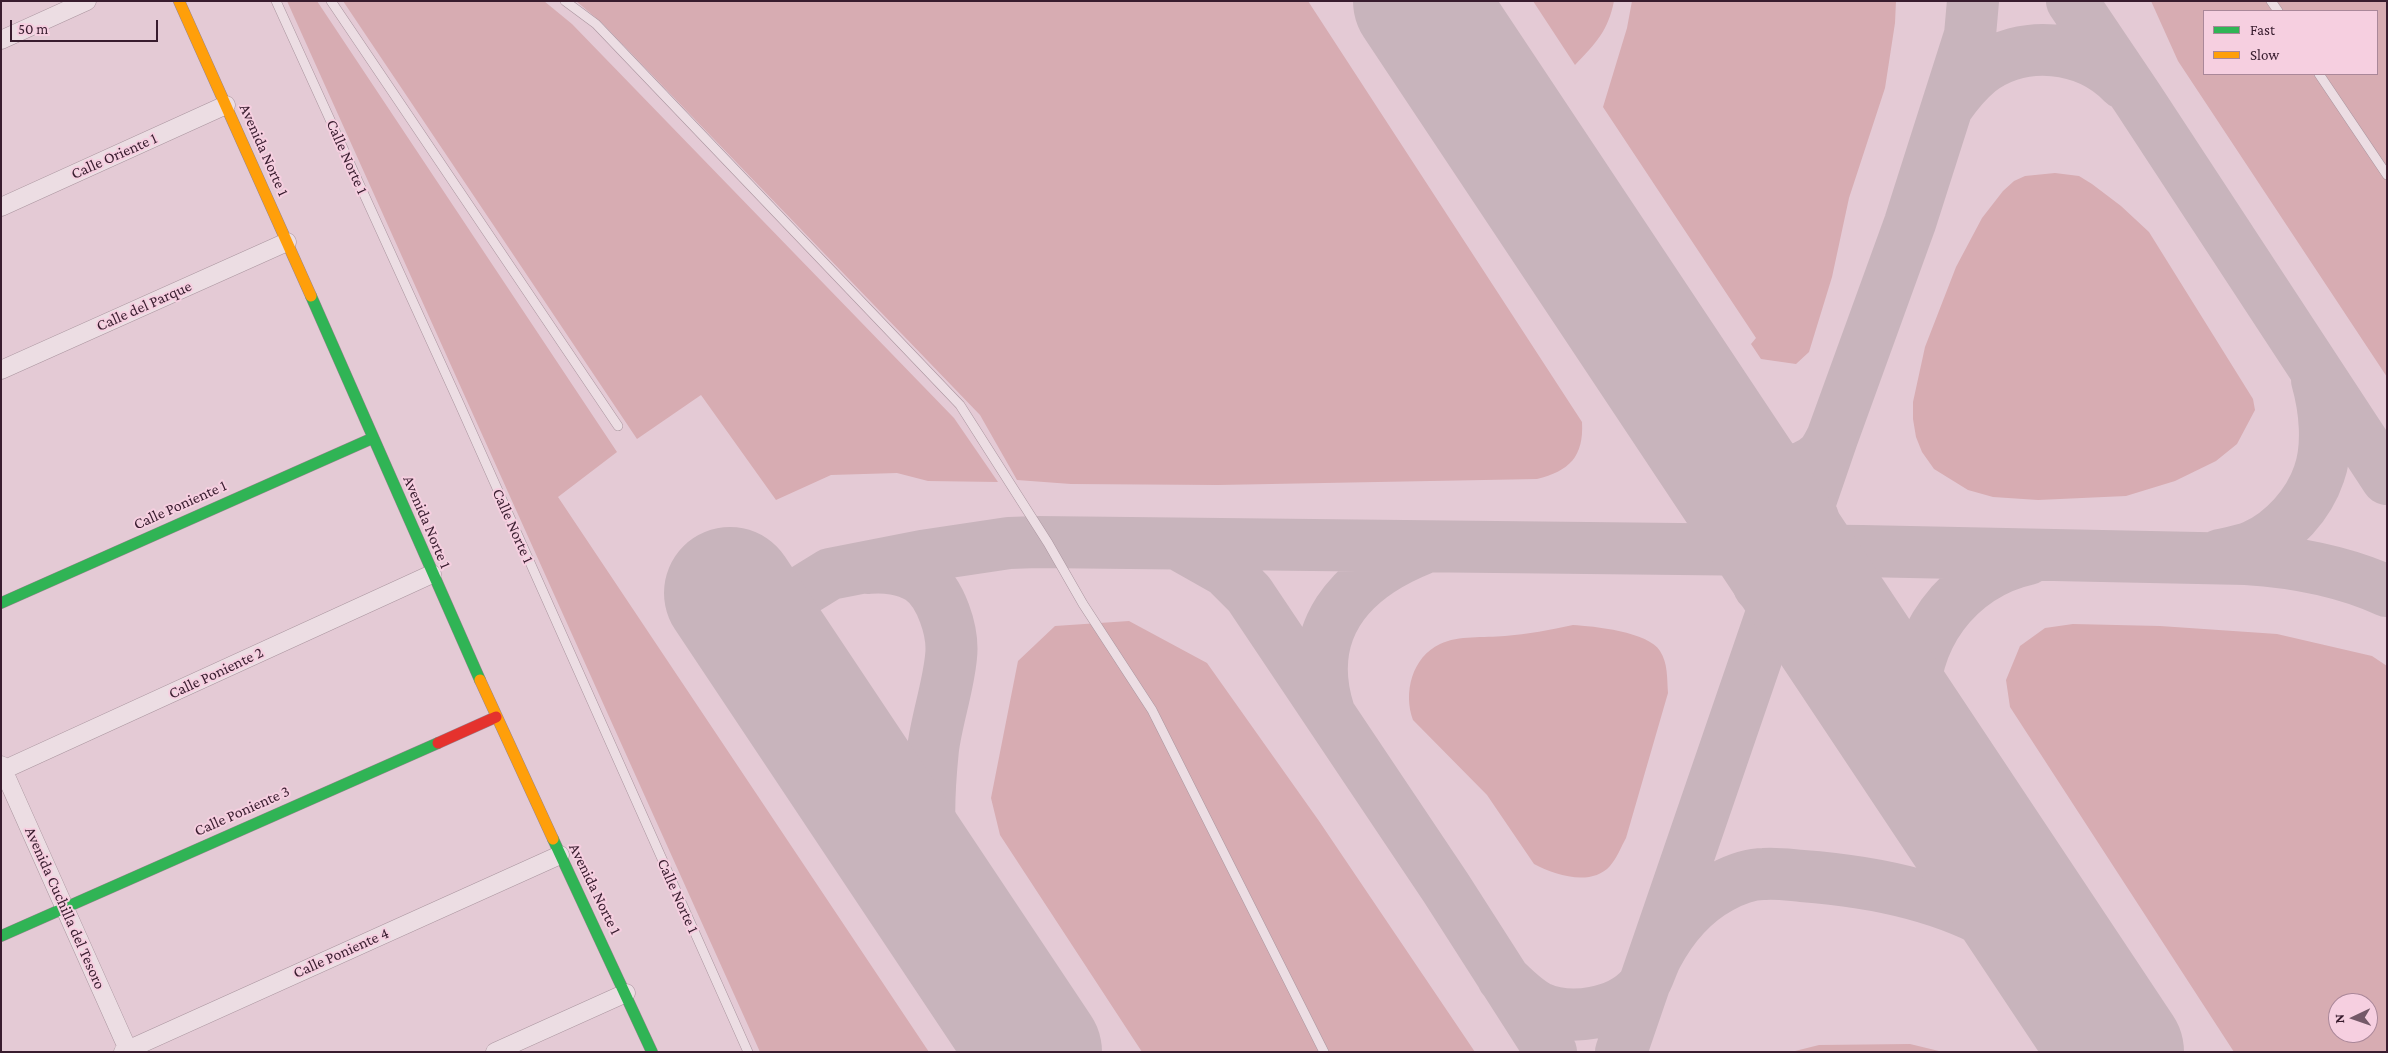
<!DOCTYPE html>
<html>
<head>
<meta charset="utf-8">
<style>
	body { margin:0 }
	#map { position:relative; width:2388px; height:1053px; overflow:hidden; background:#e4cad5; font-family:"Crimson Pro",serif }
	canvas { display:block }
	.frame { position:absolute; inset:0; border:2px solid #381c2e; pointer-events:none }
	.legend { position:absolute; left:2203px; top:10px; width:175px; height:65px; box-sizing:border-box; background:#f6cfe0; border:1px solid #aa8799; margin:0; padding:6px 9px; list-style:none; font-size:15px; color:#381c2e }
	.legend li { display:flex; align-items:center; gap:10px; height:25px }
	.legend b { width:25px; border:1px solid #aa8799 }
	.north { position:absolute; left:2328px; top:993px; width:50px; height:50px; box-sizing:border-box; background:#f6cfe0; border:1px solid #aa8799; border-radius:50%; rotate:267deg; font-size:14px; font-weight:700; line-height:20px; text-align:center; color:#381c2e }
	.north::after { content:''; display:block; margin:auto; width:18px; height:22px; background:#745968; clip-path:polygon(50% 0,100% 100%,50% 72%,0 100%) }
	.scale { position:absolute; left:10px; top:20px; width:148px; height:22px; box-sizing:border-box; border:2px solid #381c2e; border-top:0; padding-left:6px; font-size:15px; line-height:18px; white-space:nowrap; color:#381c2e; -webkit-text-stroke:4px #f6cfe0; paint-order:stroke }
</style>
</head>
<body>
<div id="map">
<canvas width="2388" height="1053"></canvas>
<div class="frame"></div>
<ul class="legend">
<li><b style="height:6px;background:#30b455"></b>Fast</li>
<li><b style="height:6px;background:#ff9f0a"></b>Slow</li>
</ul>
<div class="north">N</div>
<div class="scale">50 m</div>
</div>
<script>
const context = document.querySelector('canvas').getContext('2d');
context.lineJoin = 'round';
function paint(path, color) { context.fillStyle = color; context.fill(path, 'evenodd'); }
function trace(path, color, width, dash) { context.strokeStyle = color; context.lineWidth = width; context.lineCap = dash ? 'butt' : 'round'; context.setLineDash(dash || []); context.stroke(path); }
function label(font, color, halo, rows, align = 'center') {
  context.font = font + ' "Crimson Pro",serif'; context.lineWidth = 4; context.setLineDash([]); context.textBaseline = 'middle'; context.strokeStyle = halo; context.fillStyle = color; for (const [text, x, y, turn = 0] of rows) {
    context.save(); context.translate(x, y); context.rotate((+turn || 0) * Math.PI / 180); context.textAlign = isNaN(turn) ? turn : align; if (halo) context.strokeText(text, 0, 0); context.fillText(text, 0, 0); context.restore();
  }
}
const green = new Path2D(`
	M287,1H317L617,452L558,497L929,1052H760Z
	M343,1H544L572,24L954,418L998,482L928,481L897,473L831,475L776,500L701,395L637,439Z
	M576,1H1308L1582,422C1584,457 1569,471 1537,479L1218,485L1071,484L1017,480L980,415L602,23Z
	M1533,1H1614C1608,31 1596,43 1575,65Z
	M1632,1H1896L1895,23L1885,88L1849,198L1832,277L1809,352L1796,364L1761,359L1751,344L1756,338L1603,107L1627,28Z
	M2151,1H2387V377L2178,61ZM2204,11H2377V74H2204Z
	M2055,173L2079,176L2092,184L2121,206L2149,232L2253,399L2255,410L2237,444L2216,461L2175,481L2126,496L2038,500L1993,497L1968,490L1934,469L1922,452L1916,437L1913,419V402L1925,347L1956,267L1982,218L2003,191L2014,181L2025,176Z
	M1129,621L1207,663L1319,821L1475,1052H1142L1000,835L991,798L1018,661L1055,626Z
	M2073,624L2160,626L2277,634L2372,656L2387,666V1052H2234L2010,707L2006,680L2020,646L2045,628ZM2338,1003H2368V1033H2338Z
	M1573,625C1593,626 1649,632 1660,651C1668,663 1667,679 1668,693L1626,838C1621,847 1617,858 1610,866C1591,887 1555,875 1534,864L1487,795L1413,720C1403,693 1412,657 1440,644C1459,635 1484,638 1505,636C1527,634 1551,630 1573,625Z
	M1910,1044L1943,1052H1791L1819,1045Z`);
const taxiway = new Path2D(`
	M2072,1L2138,99L2387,479
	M1948,106C1957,93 1967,81 1979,71C2023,38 2086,45 2123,83
	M1707,435C1718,447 1728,458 1742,465C1766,478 1803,474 1822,455C1826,450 1829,444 1832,438
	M1719,455L1753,532L1757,551L1759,586
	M1813,518C1811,533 1809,549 1811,564C1819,614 1859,664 1886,706
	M1180,545L1226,571L1249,594L1446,888L1551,1052
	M2220,555C2232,552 2243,551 2254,546C2283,533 2309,504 2319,474C2329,446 2325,408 2317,380
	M868,568C885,566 905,569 920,578C941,592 954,632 951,657C948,688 937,718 933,749C930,778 928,808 930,836C933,881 951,919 973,956
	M749,624L830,574L922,556L1009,543L1038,542L1862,551L2246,559C2294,562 2343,571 2387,591
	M1329,712C1303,631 1350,578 1422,549
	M1936,782C1929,760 1918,736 1915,713C1908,641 1958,574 2028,559
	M1503,978C1514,989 1525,1000 1538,1007C1570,1022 1620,1014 1643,986C1649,977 1652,964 1657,955C1672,927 1693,902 1721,887C1734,880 1750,874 1764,874C1777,873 1790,875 1802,876C1870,881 1943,895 2002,930C2028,947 2052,968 2076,989
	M1621,1052L1832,438L1910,223L1970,35L1973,1`);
const runway = new Path2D(`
	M1419,1L2118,1052
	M730,593L1036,1052`);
const lane = new Path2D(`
	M276,1L459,403L748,1052
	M331,1L618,426
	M565,1L596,24L960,405L1048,543L1083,604L1152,710L1324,1052
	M2271,1L2278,11
	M2319,74L2387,175`);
const street = new Path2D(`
	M1,40L87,1
	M1,207L226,105
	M1,370L287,242
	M1,765L129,1052
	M1,771L432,574
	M123,1052L560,855
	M495,1052L626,993`);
const fast = new Path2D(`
	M311,296L480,680
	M1,603L373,438
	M553,839L652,1052
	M1,936L438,743`);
const slow = new Path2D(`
	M179,1L311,296
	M480,680L553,839`);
const jam = new Path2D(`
	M438,743L496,717`);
const streetNames = [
	["Avenida Norte 1",264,150,66],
	["Calle Oriente 1",114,156,-24],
	["Calle Norte 1",347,157,66],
	["Calle del Parque",144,306,-24],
	["Calle Poniente 1",180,505,-24],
	["Avenida Norte 1",427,522,67],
	["Calle Norte 1",513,526,66],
	["Calle Poniente 2",216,673,-25],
	["Calle Poniente 3",242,811,-24],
	["Avenida Norte 1",595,889,64],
	["Calle Norte 1",678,896,66],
	["Avenida Cuchilla del Tesoro",65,908,66],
	["Calle Poniente 4",341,953,-24]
];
paint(green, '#d7acb2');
trace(taxiway, '#c8b4bc', 52);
trace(runway, '#c8b4bc', 132);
trace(lane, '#a9949e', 10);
trace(street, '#a9949e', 19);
trace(fast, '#98848e', 12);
trace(slow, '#98848e', 12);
trace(jam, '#98848e', 12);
trace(lane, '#ecdde3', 9);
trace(street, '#ecdde3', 18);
trace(fast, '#30b455', 11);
trace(slow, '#ff9f0a', 11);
trace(jam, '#e5322d', 11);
label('16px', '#381c2e', '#f6cfe0', streetNames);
</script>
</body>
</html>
